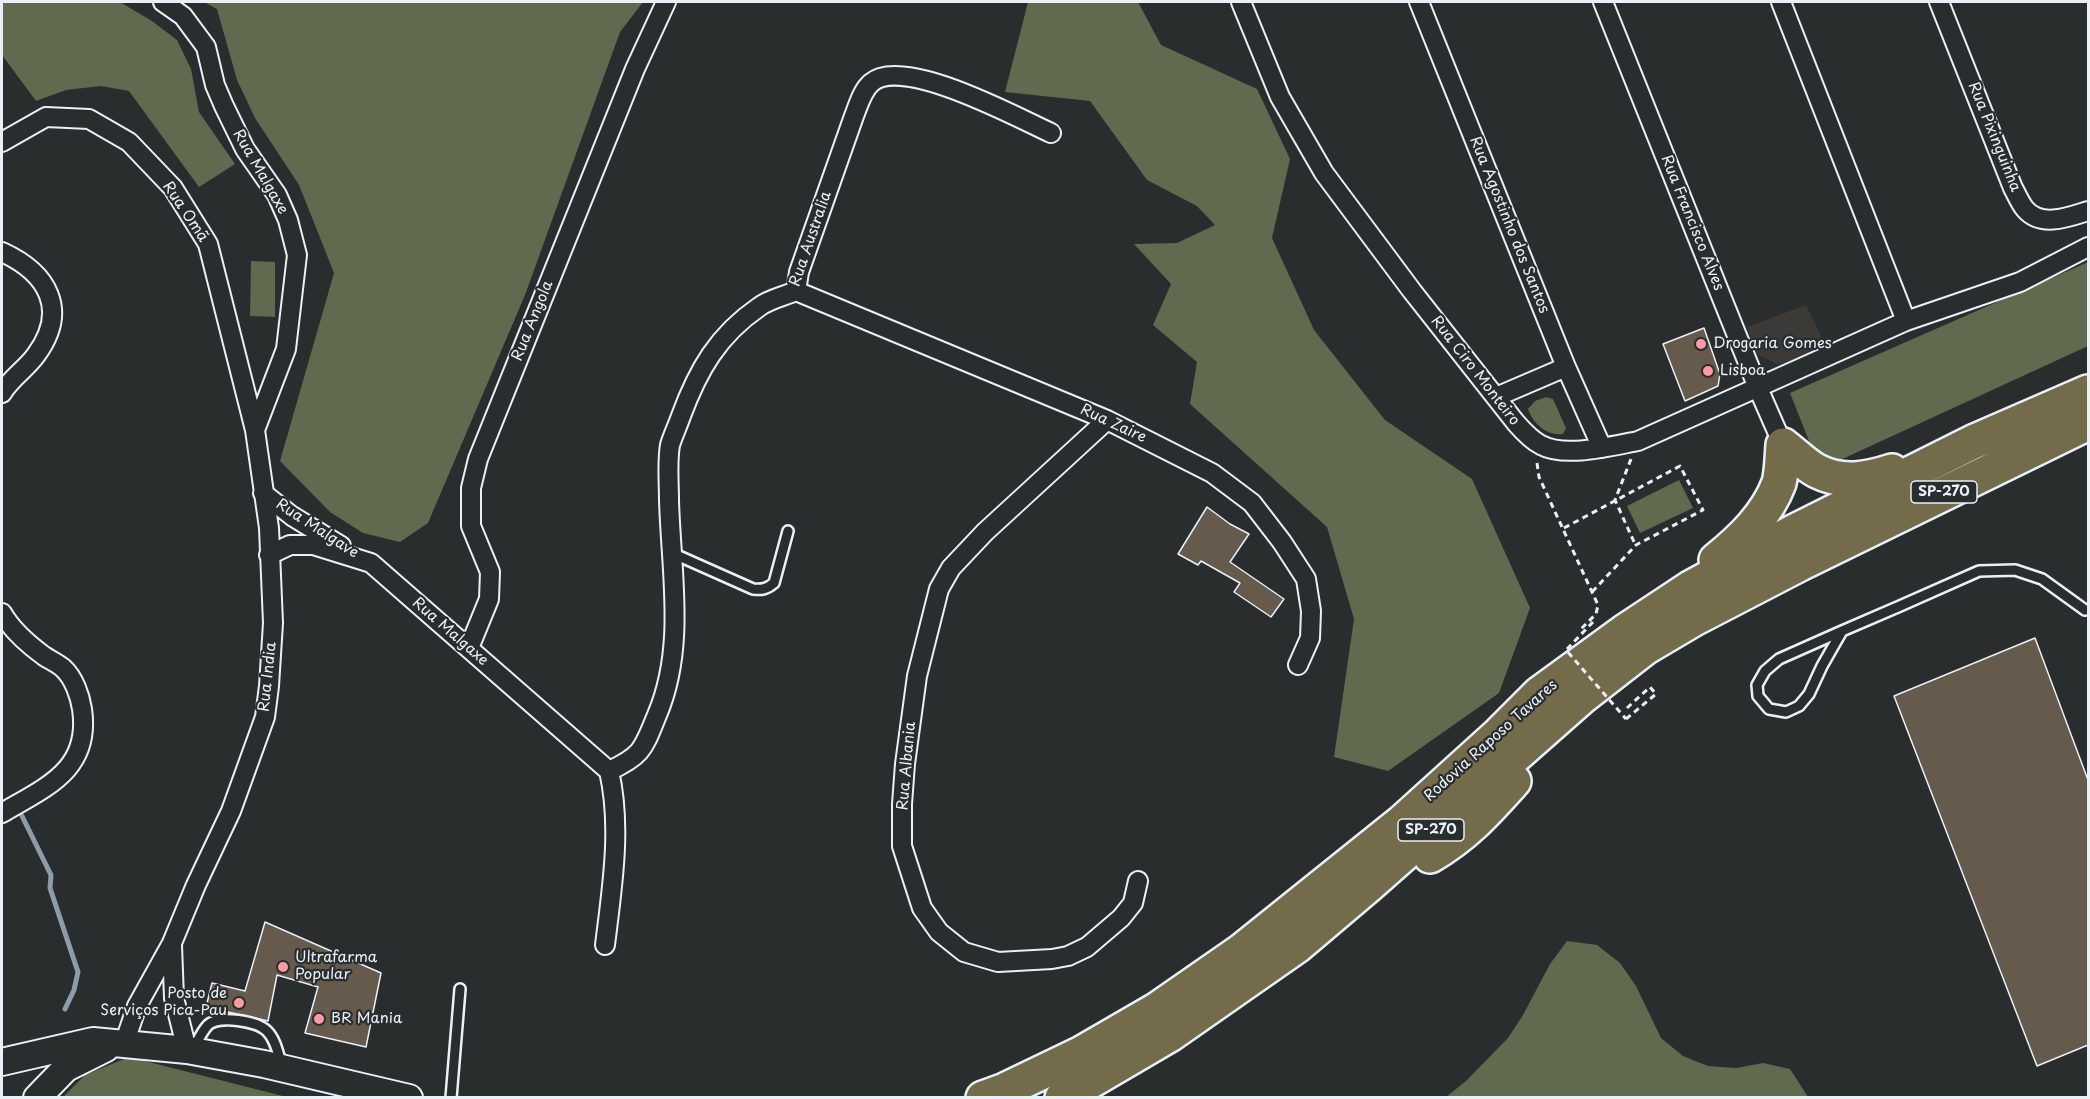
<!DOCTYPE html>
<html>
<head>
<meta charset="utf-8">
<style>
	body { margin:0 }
	#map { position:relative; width:2090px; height:1099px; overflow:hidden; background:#2a2d2e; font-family:"Playpen Sans",sans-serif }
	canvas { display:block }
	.frame { position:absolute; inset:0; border:3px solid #e8f1f8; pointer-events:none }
</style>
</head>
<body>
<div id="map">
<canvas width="2090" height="1099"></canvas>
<div class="frame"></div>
</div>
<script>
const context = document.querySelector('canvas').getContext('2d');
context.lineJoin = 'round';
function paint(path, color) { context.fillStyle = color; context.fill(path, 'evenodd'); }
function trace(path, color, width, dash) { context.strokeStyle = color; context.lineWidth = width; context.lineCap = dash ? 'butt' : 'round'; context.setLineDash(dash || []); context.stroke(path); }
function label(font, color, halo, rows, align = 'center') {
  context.font = font + ' "Playpen Sans",sans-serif'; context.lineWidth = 4.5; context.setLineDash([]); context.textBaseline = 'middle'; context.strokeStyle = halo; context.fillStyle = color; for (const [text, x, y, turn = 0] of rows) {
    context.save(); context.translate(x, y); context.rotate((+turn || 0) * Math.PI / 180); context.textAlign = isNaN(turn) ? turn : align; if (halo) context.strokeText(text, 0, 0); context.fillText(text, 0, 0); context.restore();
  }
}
const built = new Path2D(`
	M1806,305L1827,348L1778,365L1759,355L1754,349L1747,327Z`);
const green = new Path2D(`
	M2,2H120L152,21L177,40L191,69L199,112L235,164L199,187L129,91L101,86L66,90L36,101L2,55Z
	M204,2H643L620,32L525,295L428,523L400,542L363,533L330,512L280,461L334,273L299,185L255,118L237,80L217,9Z
	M1028,2H1138L1161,45L1257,89L1290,159L1272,238L1314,330L1385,420L1472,479L1530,608L1499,693L1388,771L1334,757L1354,619L1327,527L1190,404L1197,362L1153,325L1171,284L1134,244L1177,243L1215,225L1197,206L1147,180L1090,101L1005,92Z
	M251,261L275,262V317L250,316Z
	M2088,262V346L1838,461L1811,446L1790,393Z
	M1546,397L1553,399L1566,428L1563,434C1547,436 1533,424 1528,409L1535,401Z
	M1679,480L1693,508L1640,533L1627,506Z
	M1567,941L1597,945L1620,963L1636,986L1661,1038L1683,1056L1708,1066L1736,1068L1763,1063L1790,1069L1808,1097H1446L1466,1081L1508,1038L1523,1015L1550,964Z
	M129,1057L287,1097L62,1098L85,1075Z`);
const stream = new Path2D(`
	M22,816L51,875L50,888L78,972L74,990L65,1009`);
const building = new Path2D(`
	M1704,328L1720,374L1718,386L1685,401L1663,344Z
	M1207,507L1230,524L1249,534L1230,562L1284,599L1271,617L1234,592L1240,583L1201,561L1198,565L1178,554Z
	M2035,638L2088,780V1045L2037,1066L1894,696Z
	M265,922L381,973L366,1047L305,1033L318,987L277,975L268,1021L206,1007L212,983L245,991Z`);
const path = new Path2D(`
	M1631,459L1615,500L1635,544
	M1537,463L1539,477L1598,605L1596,614L1579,631
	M1564,528L1680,466L1703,510L1636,545L1593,591
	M1626,719L1656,694L1650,687L1627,708`);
const service = new Path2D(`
	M672,553L753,589C762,590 767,589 774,583L788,531
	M1842,631L1822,666L1809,694L1799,706L1786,712L1769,709L1758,696L1757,685L1765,671L1779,659L1842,631L1900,606L1979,571L2015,570L2042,579L2085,610
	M193,1050C197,1042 202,1031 208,1025C219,1015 257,1021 267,1031C276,1040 278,1054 282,1066
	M451,1098L460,989`);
const minor = new Path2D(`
	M163,2L183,16L206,47L215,85L224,106L245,149L277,195L288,220L297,255L286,349L255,430
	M1241,2L1280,97L1324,173L1412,291L1516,423C1523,431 1531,440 1541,445C1565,458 1611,446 1638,441L1906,321L2020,282L2088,247
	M1419,2L1566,367L1602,448
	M1603,2L1758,388L1783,445
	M1781,2L1906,321
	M1939,2L2013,188C2017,195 2020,203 2025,209C2041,228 2069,217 2088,211
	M2,142L46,117L89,119L129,142L173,188L208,244L255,430L269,528L273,623L269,686L265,717L231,811L196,885L172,943L137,1006L124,1044
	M2,252C48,273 69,310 36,355C26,369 11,378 2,393
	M796,291L1107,420L1212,473L1252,503L1282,542L1306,579L1311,611L1310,638L1298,665
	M1496,397L1566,367
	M1107,420L985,532L951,568L939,589L917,676L905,764L902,804V846L922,908L939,932L964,952L998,962L1052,959L1068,956L1087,947L1121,918L1133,903L1138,881
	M263,493L292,516L341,546
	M269,555L290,545H313L371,563L609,771
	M2,613C11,629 29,645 44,656C50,660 57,663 63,668C74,678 80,696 82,709C91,770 46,787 2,813
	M469,648L489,599L490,572L471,526V488L478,459L635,69L666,2
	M609,771C643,755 643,749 657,715C686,647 671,572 669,500C669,483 667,462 670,445C673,435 678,425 681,416C698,370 718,335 759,307C769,299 785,296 796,291L799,272L854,116C858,106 862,91 871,83C902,55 1016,117 1051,133
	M172,945L174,998L187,1050
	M605,945C612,888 622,827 609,771`);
const secondary = new Path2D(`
	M2,1062L93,1041L187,1050L264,1064L409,1098
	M37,1098L66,1068L106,1048`);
const motorway = new Path2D(`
	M1783,445C1794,453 1805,465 1817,471C1842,484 1868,479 1892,471
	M1716,560C1742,539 1767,515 1779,483C1782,471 1782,457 1783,445
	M1430,856C1466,835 1487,811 1514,781
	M983,1098L1005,1090L1080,1054L1156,1010L1241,951L1403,821L1499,734L1540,693L1625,631L1690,588L1793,532L1973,442L2088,392
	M1062,1098L1171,1034L1297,946L1369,885L1582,697L1645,648L1694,619L1800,564L2088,423`);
const pathBridge = new Path2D(`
	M1593,622L1566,650L1626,719`);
const markers = [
	[1701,344,6,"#ff9aa2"],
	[1708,371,6,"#ff9aa2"],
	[283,967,6,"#ff9aa2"],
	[239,1003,6,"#ff9aa2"],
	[319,1019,6,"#ff9aa2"]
];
const shields = [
	[1944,492,66],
	[1431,830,66]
];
const shieldNames = [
	["SP-270",1944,492],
	["SP-270",1431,830]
];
const streetNames = [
	["Rua Pixinguinha",1994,137,68],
	["Rua Malgaxe",260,172,60],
	["Rua Omã",185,212,56],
	["Rua Francisco Alves",1692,223,68],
	["Rua Agostinho dos Santos",1509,225,68],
	["Rua Australia",811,239,-71],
	["Rua Angola",533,321,-68],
	["Rua Ciro Monteiro",1475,371,52],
	["Rua Zaire",1113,424,25],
	["Rua Malgave",317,529,33],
	["Rua Malgaxe",450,632,41],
	["Rua India",268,677,-84],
	["Rodovia Raposo Tavares",1491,741,-42],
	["Rua Albania",907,766,-85]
];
const poiNames = [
	["Drogaria Gomes",1713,344],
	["Lisboa",1720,371],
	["Ultrafarma",295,958],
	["Popular",295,975],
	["Posto de",227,994,"right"],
	["Serviços Pica-Pau",227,1011,"right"],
	["BR Mania",331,1019]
];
paint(built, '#3c3a37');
paint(green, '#61694f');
trace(stream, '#8d9ca8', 5);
paint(building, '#655a4c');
trace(building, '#e8f1f8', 1.5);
trace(service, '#e8f1f8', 14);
trace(minor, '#e8f1f8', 22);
trace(secondary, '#e8f1f8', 30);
trace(motorway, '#e8f1f8', 38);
trace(path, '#e8f1f8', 3, [6, 4.5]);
trace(service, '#2a2d2e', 9);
trace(minor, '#2a2d2e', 18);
trace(secondary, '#2a2d2e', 26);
trace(motorway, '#746b4b', 33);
trace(pathBridge, '#e8f1f8', 3, [6, 4.5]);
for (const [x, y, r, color] of markers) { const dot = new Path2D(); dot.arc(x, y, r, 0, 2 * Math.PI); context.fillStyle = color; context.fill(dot); trace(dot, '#2a2d2e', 2); }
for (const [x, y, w] of shields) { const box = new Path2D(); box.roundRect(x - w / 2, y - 11, w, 22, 4.5); context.fillStyle = '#2a2d2e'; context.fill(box); trace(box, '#e8f1f8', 1.5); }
label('bold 14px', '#e8f1f8', null, shieldNames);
label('15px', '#e8f1f8', '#2a2d2e', streetNames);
label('15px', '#e8f1f8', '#2a2d2e', poiNames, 'left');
</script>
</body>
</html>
